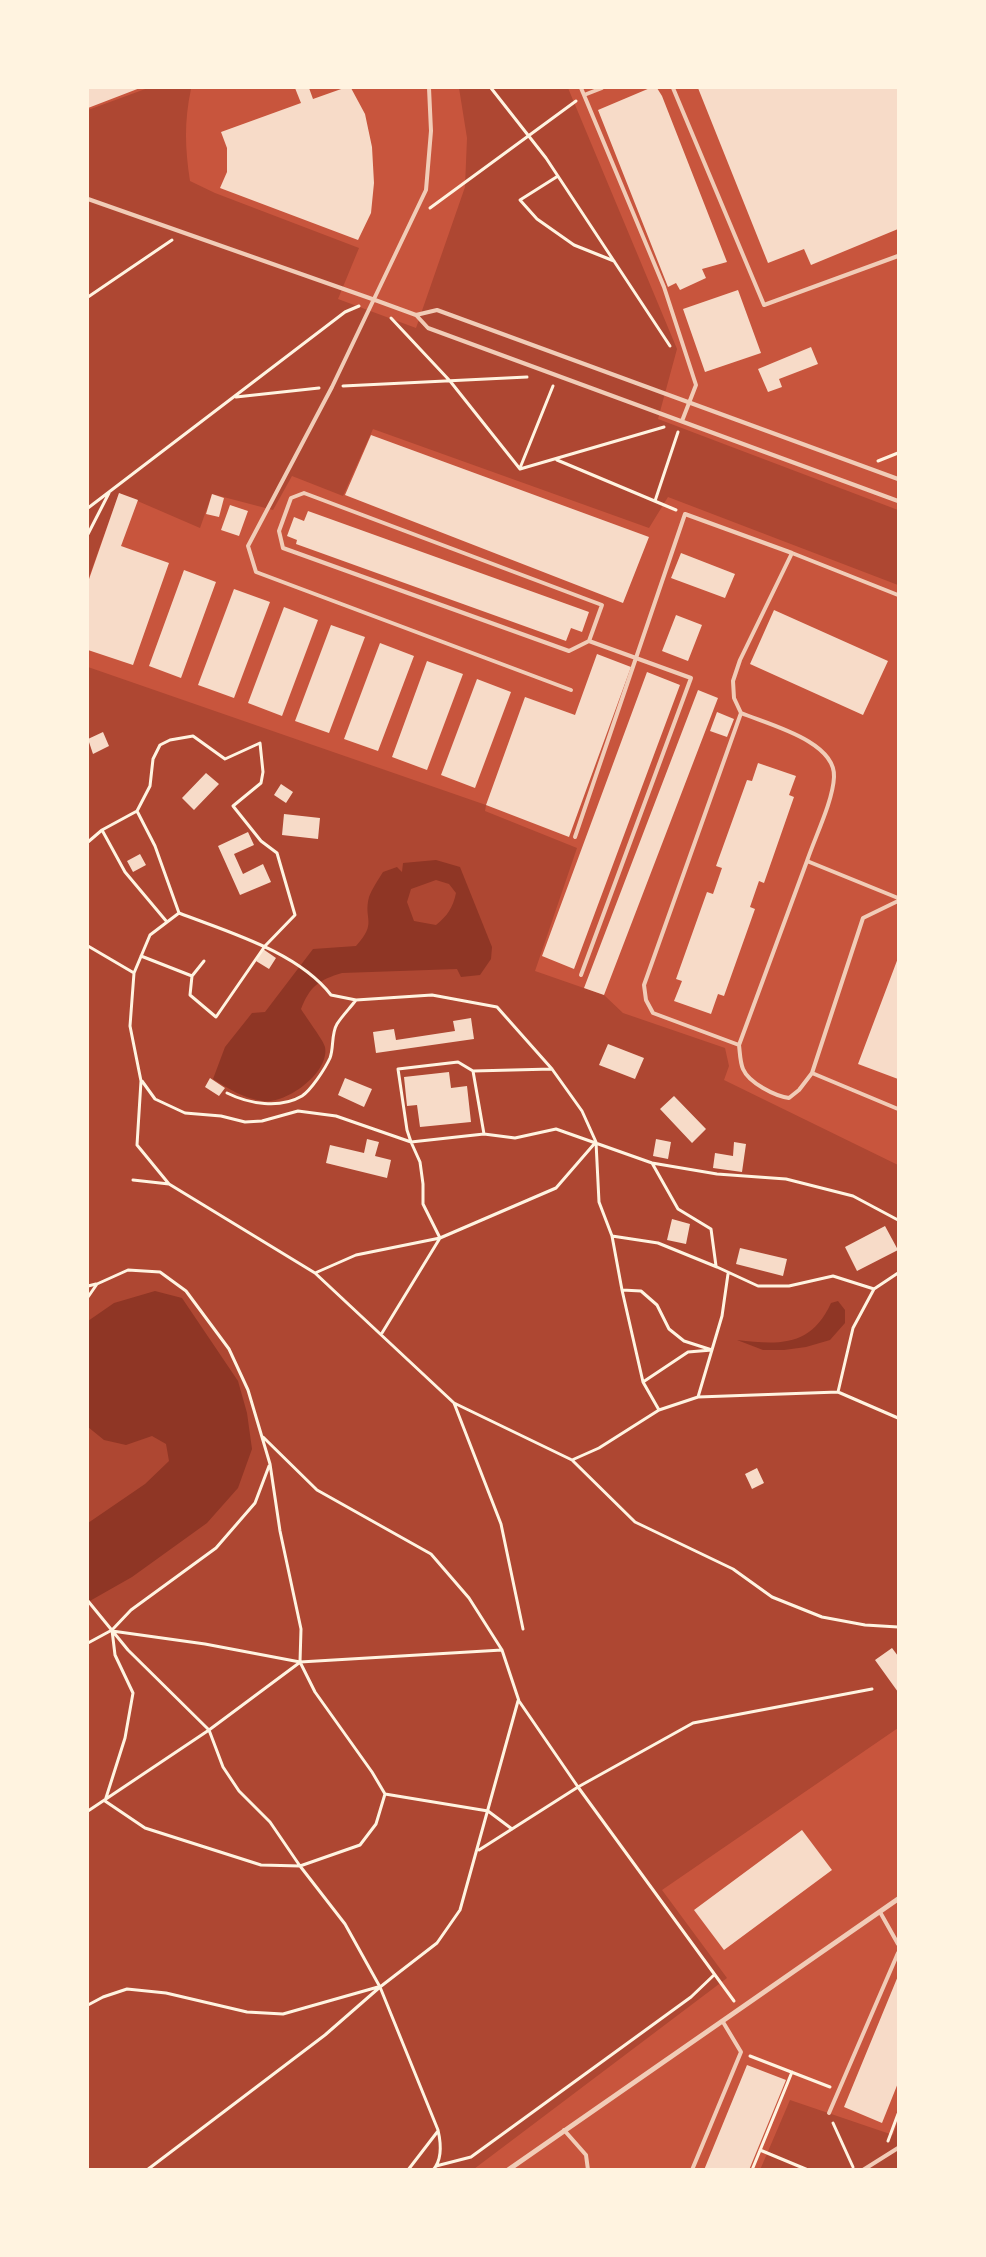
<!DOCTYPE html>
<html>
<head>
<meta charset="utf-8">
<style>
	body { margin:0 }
	#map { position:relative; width:986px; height:2257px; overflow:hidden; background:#c8553d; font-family:Mulish,sans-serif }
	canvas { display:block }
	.frame { position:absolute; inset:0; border:89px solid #fff3e0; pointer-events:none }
</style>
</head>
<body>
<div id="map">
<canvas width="986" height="2257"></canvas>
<div class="frame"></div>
</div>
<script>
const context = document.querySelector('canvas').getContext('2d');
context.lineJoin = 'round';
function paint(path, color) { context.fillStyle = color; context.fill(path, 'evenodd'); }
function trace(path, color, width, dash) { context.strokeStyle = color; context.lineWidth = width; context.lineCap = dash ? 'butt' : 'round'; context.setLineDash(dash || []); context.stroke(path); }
const green = new Path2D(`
	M148,88H190L191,89C184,122 185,148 190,181L215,193L359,248L338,299L416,328L465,187L467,138L459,88H568L677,349L658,419L898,510V585L668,497L649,528L373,429L343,496L292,476L273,510L212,494L200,528L119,493L88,580V110Z
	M88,667L486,805L485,811L577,848L535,971L604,995L623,1013L725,1048L729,1066L724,1080L898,1165V1728L662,1890L727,1978L474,2169L88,2170Z
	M790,2100L893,2135L898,2121V2169L760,2170Z`);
const water = new Path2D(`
	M436,860L460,867L492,947L491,959L480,975L461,977L457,969L342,973C319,980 310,986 301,1009C305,1016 324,1041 325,1047C330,1073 285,1105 262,1101C243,1098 229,1089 213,1079L225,1047L252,1013L265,1012L313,949L356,946C378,922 363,920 369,897C372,889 378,880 383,872L397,867L402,872L403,863ZM436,880L449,884L456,893C453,908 447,916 436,925L414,921L407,902L411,889Z
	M155,1291L182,1298L238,1381L247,1413L252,1449L238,1488L207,1523L132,1577L88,1602V1523L145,1484L169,1461L166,1444L152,1436L126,1445L104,1440L88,1427V1321L114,1303Z
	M838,1301L845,1310V1323L830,1340L806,1347L784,1350H763L737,1340C779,1345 811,1347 831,1303Z`);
const building = new Path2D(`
	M88,88H140L88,108Z
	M295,88H309L313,99L344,88H351L365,114L372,147L374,183L371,213L358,240L220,188L227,172V148L221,132L301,103Z
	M650,88H657L662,96L727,262L702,269L706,278L680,290L676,283L668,287L598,110Z
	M698,88H898V229L811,265L804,249L768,263Z
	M738,290L761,353L705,372L683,309Z
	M811,347L818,364L779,379L782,387L768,392L758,369Z
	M371,435L649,537L623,603L345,495Z
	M119,493L138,500L121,546L169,563L133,665L88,650V582Z
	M212,494L224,498L219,517L206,514Z
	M230,505L248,511L239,536L221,530Z
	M308,511L589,612L582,632L571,628L566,641L296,544L297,540L287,536L294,517L304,521Z
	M681,553L735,574L725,598L671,578Z
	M184,570L216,582L181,678L149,666Z
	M234,589L270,602L234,698L198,685Z
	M284,607L318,620L282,716L248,703Z
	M774,610L888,661L863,715L750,664Z
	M676,615L702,625L688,661L662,651Z
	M331,625L365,637L329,733L295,721Z
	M380,643L414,656L378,751L344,739Z
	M597,654L631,667L569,837L486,805L525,697L575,715Z
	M427,661L463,674L427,770L392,757Z
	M647,672L680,685L574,969L542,956Z
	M477,679L511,692L475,788L441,775Z
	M698,690L718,698L604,995L584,988Z
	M717,712L734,719L727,737L710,731Z
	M103,732L109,746L93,754L88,739Z
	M758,763L796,776L789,795L794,797L764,883L759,881L750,907L755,909L724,996L718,994L711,1014L674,1001L682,981L676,979L707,892L713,894L722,868L716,866L747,780L752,781Z
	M206,773L219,784L194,810L182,798Z
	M281,784L293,792L286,803L274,795Z
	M284,814L320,818L318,839L282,835Z
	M248,832L254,845L234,854L243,874L263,864L271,882L240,895L218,846Z
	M140,854L146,865L133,872L127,861Z
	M263,949L276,958L269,969L256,961Z
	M898,958V1079L858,1064Z
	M471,1018L474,1039L376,1053L373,1032L394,1029L396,1040L455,1031L453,1021Z
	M608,1044L644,1058L635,1079L599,1065Z
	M449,1072L451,1088L467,1086L471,1122L420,1127L417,1105L407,1106L404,1077Z
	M210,1078L225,1088L219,1096L205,1087Z
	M345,1078L372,1089L364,1107L338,1095Z
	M674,1096L706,1129L692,1143L660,1109Z
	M367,1139L379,1142L375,1156L391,1160L387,1178L326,1163L330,1145L364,1153Z
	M656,1139L671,1142L668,1159L653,1156Z
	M734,1142L746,1144L742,1172L713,1168L715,1153L733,1156Z
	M672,1219L690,1224L686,1244L667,1240Z
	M885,1226L898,1250L857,1271L845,1247Z
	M740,1248L787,1259L783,1276L736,1264Z
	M757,1468L764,1483L752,1489L745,1474Z
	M892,1648L898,1656V1692L875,1660Z
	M802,1830L832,1870L724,1950L694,1910Z
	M898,1976V2083L882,2123L844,2107Z
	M747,2065L786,2080L749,2170H704Z`);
const path = new Path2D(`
	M491,88L546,158L670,346
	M558,176L520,200L537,219L574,245L614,261
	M430,208L576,101
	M88,297L172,240
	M391,318L450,381L520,469L664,427
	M343,386L527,377
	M236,397L319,388
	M557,460L676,510
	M878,461L898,453
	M520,468L553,386
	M655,501L678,432
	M88,508L345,312L359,306
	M88,534L109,493
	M137,811L150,786L153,759L160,745L170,740L193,736L225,759L260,743L263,772L261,783L233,806L261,841L277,853L295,915L265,946L216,1017L190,995L192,976L141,956
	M102,830L137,811L155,846L179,913
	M88,842L102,830L125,872L167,922
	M88,946L134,973
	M192,976L204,961
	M458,1062L473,1071L484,1134L411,1142L407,1130L398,1069Z
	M473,1071L552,1069
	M142,1081L155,1099L185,1113L221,1116L245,1122L262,1121L298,1111L336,1116L411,1142L420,1162L423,1184V1204L440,1238L382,1333
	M227,1093C249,1104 280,1109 302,1096C311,1090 325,1069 330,1058C334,1048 331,1034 337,1024C342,1016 350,1008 356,1000
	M484,1134L515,1138L556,1129L652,1163L717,1174L786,1179L853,1196L898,1220
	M652,1163L678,1209L711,1229L716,1266
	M133,1180L169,1184L315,1273L454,1403L501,1524L523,1629
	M169,1184L137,1145L141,1081L130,1026L134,973L150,935L179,913C228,932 298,952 331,995L356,1000L432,995L497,1007L552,1069L582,1111L596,1142L599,1202L612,1236L622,1290L643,1382L659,1410
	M612,1236L658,1243L717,1267L758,1286H789L833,1276L874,1289
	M315,1273L356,1255L440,1238L556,1188L595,1143
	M88,1286L96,1284
	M622,1290L641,1291L657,1305L669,1329L684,1341L712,1350L688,1352L643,1382
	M88,1297L97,1284L128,1270L160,1272L186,1291L229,1349L248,1390L270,1464L280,1531L301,1629L300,1662L315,1692L372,1772L385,1794L376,1824L360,1845L300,1866L261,1865L145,1828L105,1801L125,1738L133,1693L115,1655L112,1630
	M838,1392L853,1328L874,1289L898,1273
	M698,1397L722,1316L728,1274
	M454,1403L572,1460L635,1522L733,1569L772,1597L822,1617L865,1625L898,1627
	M263,1437L317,1490L431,1554L469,1598L502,1650L519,1701L578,1787L734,2001
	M572,1460L599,1448L659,1410L698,1397L838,1392L898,1418
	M88,1601L128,1650L209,1730L223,1767L239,1791L270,1822L300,1866L345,1924L380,1987L438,2130C441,2143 443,2159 433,2170
	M112,1631L205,1644L300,1662L502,1650
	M88,1643L112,1630L131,1610L216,1548L255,1503L269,1466
	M385,1794L488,1811L512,1829
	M88,1811L209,1730L299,1663
	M479,1850L578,1787L693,1723L872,1689
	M88,2005L103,1997L127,1989L166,1993L247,2012L283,2014L378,1987
	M750,2056L830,2087
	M833,2123L853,2167
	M888,2141L898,2114
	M760,2150L808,2170
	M436,2166L471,2157L691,1997L714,1975
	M147,2170L325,2035L380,1987L437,1943L460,1910L518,1701
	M408,2170L438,2131
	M752,2170L792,2072`);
const service = new Path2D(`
	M429,88L431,131L426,190L332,387L248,546L256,572L571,690
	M581,88L584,95
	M602,88L584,95L664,287L696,385L682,421
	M673,88L764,305L898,256
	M88,199L375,300L416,315L428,328L898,501
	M416,315L437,310L898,479
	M741,713L734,698L733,681L740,660L792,553
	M575,837L685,514L792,553L898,595
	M898,898L807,861L739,1045C740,1053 740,1062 743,1069C749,1083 775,1096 789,1098L799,1090L812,1073L863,918L898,901
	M581,975L691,678L589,641L569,651L283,548L279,531L291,498L304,493L602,605L589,641
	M739,1045L653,1013L646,1000L644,985L741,713C767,724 836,741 834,777C833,801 815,837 807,861
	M812,1073L898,1109
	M880,1912L898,1944
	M829,2113L898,1953
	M564,2130L586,2155L588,2170
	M692,2170L741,2052L723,2022
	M863,2170L898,2148`);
const minor = new Path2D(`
	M508,2170L898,1899`);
paint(green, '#ae4732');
paint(water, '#8f3625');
paint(building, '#f7dbc8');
trace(path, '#fff3e0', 3);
trace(service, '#f1ccb7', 4);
trace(minor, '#f1ccb7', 5);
</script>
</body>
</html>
